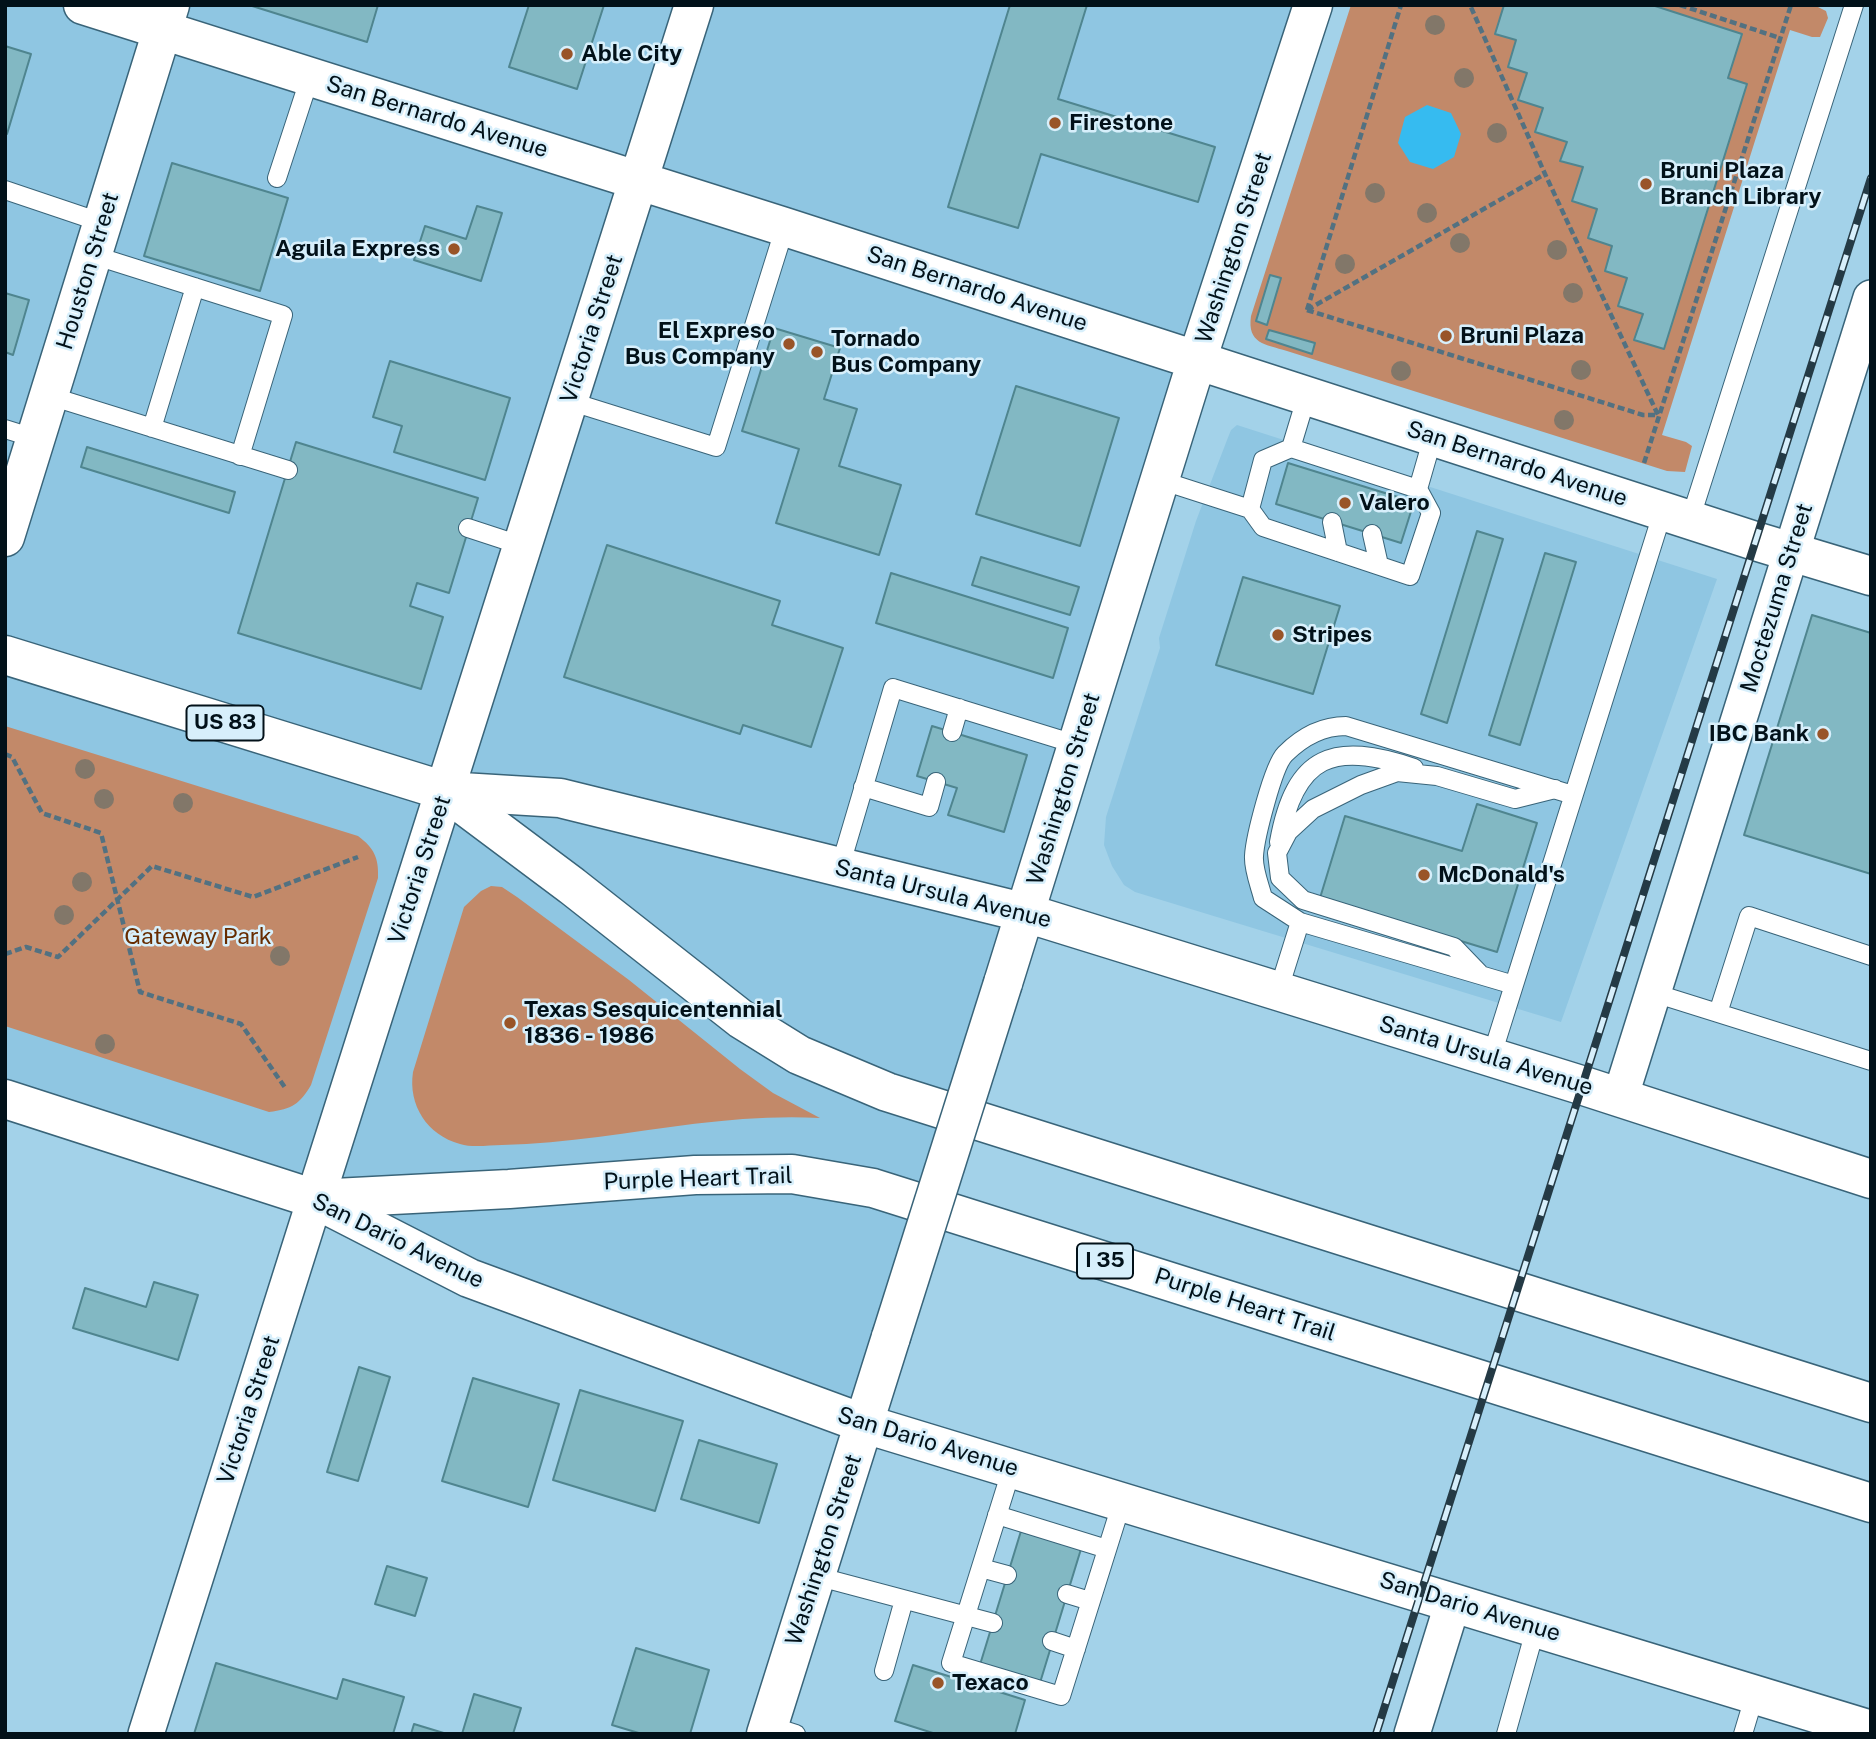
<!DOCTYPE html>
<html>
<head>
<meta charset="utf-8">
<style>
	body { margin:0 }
	#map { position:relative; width:1876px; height:1739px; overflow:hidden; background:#a3d2e9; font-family:"Public Sans",sans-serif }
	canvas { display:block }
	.frame { position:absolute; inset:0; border:7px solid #021119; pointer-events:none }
</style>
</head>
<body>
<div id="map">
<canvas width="1876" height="1739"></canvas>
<div class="frame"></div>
</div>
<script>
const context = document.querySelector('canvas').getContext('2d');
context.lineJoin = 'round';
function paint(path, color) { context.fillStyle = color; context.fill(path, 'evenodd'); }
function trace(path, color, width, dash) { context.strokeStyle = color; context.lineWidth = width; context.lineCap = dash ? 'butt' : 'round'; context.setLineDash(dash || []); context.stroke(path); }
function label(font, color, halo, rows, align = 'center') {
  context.font = font + ' "Public Sans",sans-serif'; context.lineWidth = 5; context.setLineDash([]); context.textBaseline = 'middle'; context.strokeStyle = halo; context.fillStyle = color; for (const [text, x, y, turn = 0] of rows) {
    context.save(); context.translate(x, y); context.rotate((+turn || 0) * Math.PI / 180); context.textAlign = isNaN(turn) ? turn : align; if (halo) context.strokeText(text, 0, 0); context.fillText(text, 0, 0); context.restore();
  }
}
const built = new Path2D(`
	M5,5H1313L865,1424L5,1099Z
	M1237,425L1717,579L1561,1022L1135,892L1124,885L1112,866L1104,845L1106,817L1160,648L1159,638L1196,521L1227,440L1231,430Z`);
const green = new Path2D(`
	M1351,5H1814L1826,11L1828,18L1820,37H1812L1790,30L1662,435L1686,442L1692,446L1685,472L1667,471L1287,351C1265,344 1247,344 1251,316Z
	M5,726L358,836C374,848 379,858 378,878L311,1085C300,1104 292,1109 269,1112L5,1026Z
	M491,886L502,887L517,897L629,980L740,1069L773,1093L820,1118C745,1114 672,1127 598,1137C566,1141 535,1144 502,1145C489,1145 473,1148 460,1144C427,1135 408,1105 413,1072L464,907L481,891Z`);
const water = new Path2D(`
	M1427,105L1451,113L1461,134L1454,157L1433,169L1410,162L1398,143L1405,117Z`);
const building = new Path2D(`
	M249,5H378L367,42Z
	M529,5H604L577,89L509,67Z
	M1010,5H1087L1058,99L1215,147L1198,202L1041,154L1018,228L948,207Z
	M1504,5H1652L1742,34L1728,78L1747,84L1664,349L1634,340L1643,314L1618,306L1627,278L1605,271L1612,246L1588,238L1597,209L1572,201L1583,167L1560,161L1567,142L1535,132L1543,108L1518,100L1527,73L1508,67L1516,40L1495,34Z
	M5,46L31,54L7,134L5,133Z
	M172,163L288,198L260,291L144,256Z
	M477,206L502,213L481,281L414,260L425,226L466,239Z
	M1270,275L1281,278L1267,325L1256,321Z
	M5,293L29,300L13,355L5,352Z
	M774,328L840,348L824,399L857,409L839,466L901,485L879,555L776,523L799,449L742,431Z
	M1269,330L1315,343L1312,354L1266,339Z
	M390,361L510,398L485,480L394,452L402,426L373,417Z
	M1016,386L1119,418L1080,546L976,514Z
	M296,442L478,498L449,593L417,583L410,606L443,617L421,689L238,633Z
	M87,447L235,492L229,513L81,467Z
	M1288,463L1414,502L1401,543L1276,504Z
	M1477,531L1503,539L1447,723L1421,714Z
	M607,545L780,601L772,625L843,648L811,747L743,725L740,734L564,677Z
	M1545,553L1576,562L1520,745L1489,735Z
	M981,557L1079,587L1070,615L972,585Z
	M891,573L1068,628L1053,678L876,623Z
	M1243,577L1340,606L1313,694L1216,665Z
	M1812,615L1871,633V874L1744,835Z
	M932,726L1027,755L1004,832L948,815L957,788L917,776Z
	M1477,804L1537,823L1497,952L1320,898L1345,816L1462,851Z
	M154,1282L198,1295L178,1360L73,1328L85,1288L146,1307Z
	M359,1367L390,1377L358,1481L327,1472Z
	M473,1378L559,1404L528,1507L442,1481Z
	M580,1390L683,1421L655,1511L553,1480Z
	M699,1440L777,1464L759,1523L681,1499Z
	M1021,1531L1081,1549L1039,1686L979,1668Z
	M387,1566L427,1578L415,1616L375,1604Z
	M636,1648L709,1670L690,1734H642L612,1725Z
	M216,1663L337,1699L343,1679L404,1697L393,1734H194Z
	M913,1665L1025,1700L1015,1734H936L895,1721Z
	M474,1694L521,1708L513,1734H462Z
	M414,1724L447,1734H411Z`);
const path = new Path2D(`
	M1680,5L1780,38
	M1307,310L1643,415H1658L1545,174L1470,5
	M1307,310L1401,5
	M1307,310L1545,174
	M1644,463L1791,5
	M5,754L12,757L42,813L101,833L140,992L241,1024L286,1089
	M5,954L26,947L58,957L152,866L253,897L358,857`);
const lane = new Path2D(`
	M277,178L310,77
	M5,190L103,223
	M93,255L283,315L240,456
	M50,396L288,470
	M569,401L716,447L785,227
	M152,428L195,287
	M5,429L37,439
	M1291,448L1307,395
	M1160,480L1250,509L1263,527L1410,576L1431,513L1418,489L1291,448L1263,460L1250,509
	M1418,489L1433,437
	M1690,520L1854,5
	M1332,522L1338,552
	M468,528L523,546
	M1372,534L1379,565
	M952,732L959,708
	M863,787L929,807L936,782
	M1279,842C1295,754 1334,741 1414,768
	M840,867L893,688L1078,745
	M1479,973L1454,947L1303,900L1280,878L1277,853L1288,832L1313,809L1361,785L1397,772L1437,776L1515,799L1555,789
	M1514,985L1300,922L1263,898C1260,886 1253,869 1254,856C1255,838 1273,766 1285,754C1302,737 1322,726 1346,726L1573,795
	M1278,992L1300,922
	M1654,993L1871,1061
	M1718,1013L1749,916L1871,956
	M1491,1058L1663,511
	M1012,1468L951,1663L1061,1696L1122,1502
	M997,1515L1107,1549
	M981,1568L1007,1575
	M816,1576L993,1623
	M1067,1594L1090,1601
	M1052,1641L1076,1649
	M884,1671L904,1600
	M768,1725L796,1734
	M1506,1734L1536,1627
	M1743,1734L1755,1694`);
const street = new Path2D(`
	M1620,1098L1871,298
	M146,1734L315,1199
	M1412,1734L1453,1602`);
const secondary = new Path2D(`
	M83,5L785,227L1755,541L1871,576
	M694,5L315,1199L469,1278L865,1424L1871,1730
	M445,791L560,798L1026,913L1581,1085L1871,1179
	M1003,983L1197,360L1313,5
	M766,1734L891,1337`);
const primary = new Path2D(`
	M5,537L170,5`);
const highway = new Path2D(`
	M5,655L445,791L572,886L741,1019L799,1055L887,1092L1871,1403
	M5,1099L315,1199L509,1189L695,1175L792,1174L873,1188L1871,1503`);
const rail = new Path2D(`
	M1376,1734L1871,178`);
const secondaryBridge = new Path2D(`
	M891,1337L1003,983`);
const trees = [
	[1435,25],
	[1464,78],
	[1497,133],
	[1375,193],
	[1427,213],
	[1460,243],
	[1557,250],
	[1345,264],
	[1573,293],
	[1581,370],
	[1401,371],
	[1564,420],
	[85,769],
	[104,799],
	[183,803],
	[82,882],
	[64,915],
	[280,956],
	[105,1044]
];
const markers = [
	[567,54,7,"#995428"],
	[1055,123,7,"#995428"],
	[1646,184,7,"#995428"],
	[454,249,7,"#995428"],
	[1446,336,7,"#995428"],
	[789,344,7,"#995428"],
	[817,352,7,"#995428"],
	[1345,503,7,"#995428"],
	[1278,635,7,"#995428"],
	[1823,734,7,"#995428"],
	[1424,875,7,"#995428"],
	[510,1023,7,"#995428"],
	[938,1683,7,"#995428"]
];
const shields = [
	[225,723,77],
	[1105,1261,56]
];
const shieldNames = [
	["US 83",225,723],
	["I 35",1105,1261]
];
const poiNames = [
	["Able City",581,54],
	["Firestone",1069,123],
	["Bruni Plaza",1660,171],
	["Branch Library",1660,197],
	["Aguila Express",440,249,"right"],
	["El Expreso",775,331,"right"],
	["Bus Company",775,357,"right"],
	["Bruni Plaza",1460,336],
	["Tornado",831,339],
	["Bus Company",831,365],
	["Valero",1359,503],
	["Stripes",1292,635],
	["IBC Bank",1809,734,"right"],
	["McDonald's",1438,875],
	["Texas Sesquicentennial",524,1010],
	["1836 - 1986",524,1036],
	["Texaco",952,1683]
];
const streetNames = [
	["San Bernardo Avenue",437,117,17],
	["Washington Street",1234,248,-72],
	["Houston Street",88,271,-73],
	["San Bernardo Avenue",977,289,18],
	["Victoria Street",592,329,-72],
	["San Bernardo Avenue",1517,464,18],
	["Moctezuma Street",1777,598,-73],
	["Washington Street",1064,789,-73],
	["Victoria Street",420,870,-72],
	["Santa Ursula Avenue",943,894,14],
	["Santa Ursula Avenue",1486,1056,17],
	["Purple Heart Trail",698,1179,-2],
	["San Dario Avenue",398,1241,26],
	["Purple Heart Trail",1245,1305,18],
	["Victoria Street",249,1410,-72],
	["San Dario Avenue",928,1442,17],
	["Washington Street",824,1550,-72],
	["San Dario Avenue",1470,1607,17]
];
const parkNames = [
	["Gateway Park",198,937]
];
paint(built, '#8fc6e2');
paint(green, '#c28969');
paint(water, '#36bbf0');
paint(building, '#82b8c3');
trace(building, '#4f858f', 2);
trace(lane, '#396479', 20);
trace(street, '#396479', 38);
trace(secondary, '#396479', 41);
trace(primary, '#396479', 41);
trace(highway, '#396479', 41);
trace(path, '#527181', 4.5, [7, 3.5]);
trace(lane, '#fff', 18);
trace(street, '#fff', 35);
trace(secondary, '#fff', 38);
trace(primary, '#fff', 38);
trace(highway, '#fff', 38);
trace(rail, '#243a45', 8);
trace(rail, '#d7effb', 5, [16]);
trace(secondaryBridge, '#396479', 41, []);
trace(secondaryBridge, '#fff', 38);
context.fillStyle = '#827769';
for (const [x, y] of trees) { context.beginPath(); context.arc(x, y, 10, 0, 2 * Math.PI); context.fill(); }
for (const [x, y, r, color] of markers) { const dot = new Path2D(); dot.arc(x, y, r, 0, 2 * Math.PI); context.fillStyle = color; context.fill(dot); trace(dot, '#d7effb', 2.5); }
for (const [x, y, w] of shields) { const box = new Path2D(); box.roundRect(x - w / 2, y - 17.5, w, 35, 5); context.fillStyle = '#d7effb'; context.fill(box); trace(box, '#021119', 2); }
label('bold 21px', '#021119', null, shieldNames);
label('bold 23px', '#021119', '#d7effb', poiNames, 'left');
label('23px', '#021119', '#d7effb', streetNames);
label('23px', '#672c00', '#d7effb', parkNames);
</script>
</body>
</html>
